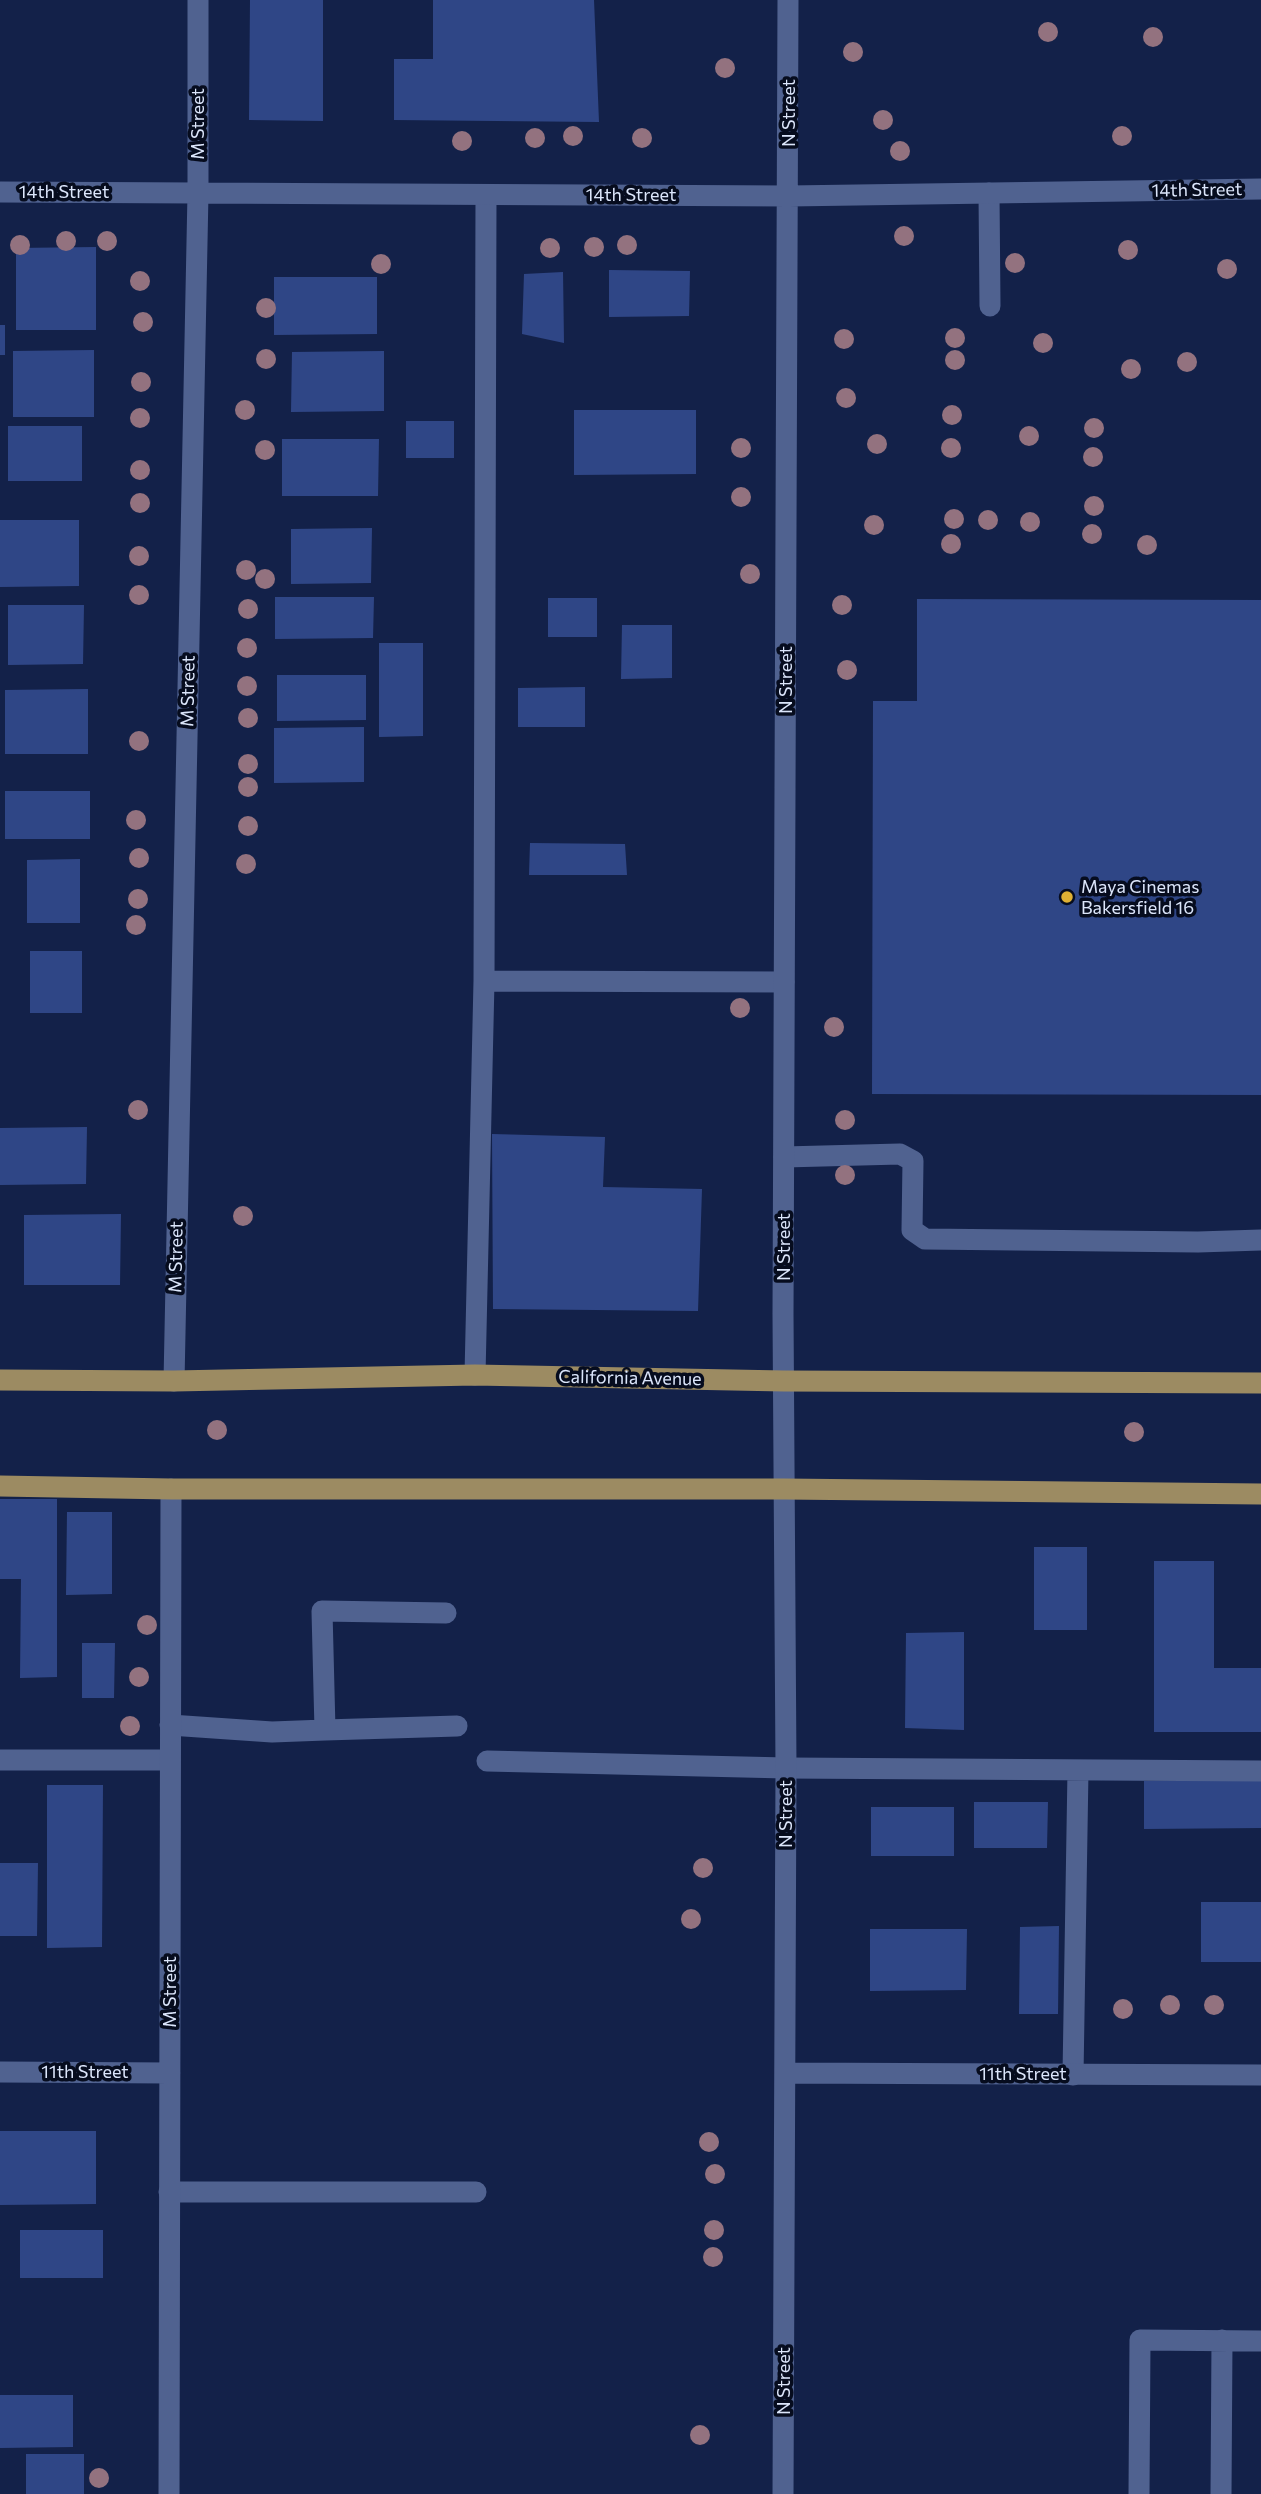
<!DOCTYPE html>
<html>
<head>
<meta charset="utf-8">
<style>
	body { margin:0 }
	canvas { display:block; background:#132149 }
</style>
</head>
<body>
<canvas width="1261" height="2494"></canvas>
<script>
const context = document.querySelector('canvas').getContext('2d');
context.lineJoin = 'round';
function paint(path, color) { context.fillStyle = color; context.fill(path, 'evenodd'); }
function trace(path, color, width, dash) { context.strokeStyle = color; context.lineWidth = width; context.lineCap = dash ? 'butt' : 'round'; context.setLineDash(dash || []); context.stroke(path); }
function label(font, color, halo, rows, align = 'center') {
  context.font = font + ' Commissioner,sans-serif'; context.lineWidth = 7; context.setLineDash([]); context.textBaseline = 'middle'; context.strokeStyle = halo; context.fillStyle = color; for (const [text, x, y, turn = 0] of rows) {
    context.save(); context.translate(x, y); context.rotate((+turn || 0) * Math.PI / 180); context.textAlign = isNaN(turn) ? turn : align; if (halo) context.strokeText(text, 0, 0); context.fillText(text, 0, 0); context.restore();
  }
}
const building = new Path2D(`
	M250,0H323V121L249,120Z
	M433,0H594L599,122L394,120V59H433Z
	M96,247V330H16V248Z
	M609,270L690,271L689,316L609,317Z
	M563,272L564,343L522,334L524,274Z
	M274,277H377V334L274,335Z
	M0,325H5V355H0Z
	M94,350V417H13V351Z
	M384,351V411L291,412L292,352Z
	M574,410H696V474L574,475Z
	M406,421H454V458H406Z
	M8,426H82V481H8Z
	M282,439H379L378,496H282Z
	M0,520H79V586L0,587Z
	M372,528L371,583L291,584V529Z
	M275,597H374L373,638L275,639Z
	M548,598H597V637H548Z
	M917,599L1261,600V1095L872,1094L873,701H917Z
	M8,605H84L83,664L8,665Z
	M622,625H672V678L621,679Z
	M379,643H423V736L379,737Z
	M277,675H366V720L277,721Z
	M585,687V727H518V688Z
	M88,689V754H5V690Z
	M364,727V782L274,783V728Z
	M5,791H90V839H5Z
	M530,843L625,844L627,875H529Z
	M80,859V923H27V860Z
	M30,951H82V1013H30Z
	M87,1127L86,1184L0,1185V1128Z
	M492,1134L605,1137L603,1187L702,1189L698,1311L493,1309Z
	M121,1214L120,1285H24V1215Z
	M0,1499H57V1677L20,1678L21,1579H0Z
	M67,1512H112V1594L66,1595Z
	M1034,1547H1087V1630H1034Z
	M1154,1561H1214V1668H1261V1732H1154Z
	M964,1632V1730L905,1728L906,1633Z
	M82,1643H115L114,1698H82Z
	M1261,1780V1828L1144,1829V1781Z
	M47,1785H103L102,1947L47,1948Z
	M974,1802H1048L1047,1848H974Z
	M871,1807H954V1856H871Z
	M0,1863H38L37,1936H0Z
	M1201,1902H1261V1962H1201Z
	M1059,1926L1058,2014H1019L1020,1927Z
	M870,1929H967L966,1990L870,1991Z
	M0,2131H96V2204L0,2205Z
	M20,2230H103V2278H20Z
	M0,2395H73V2447L0,2448Z
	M26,2454H84V2494H26Z`);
const lane = new Path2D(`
	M989,193L990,306
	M484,981L784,982
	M784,1157L900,1154L913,1161L912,1230L925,1239L1198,1242L1261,1240
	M475,1375L484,981L486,195
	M170,1725L272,1732L325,1730L322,1611L446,1613
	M325,1730L457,1726
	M0,1760H170
	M487,1761L786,1768L1261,1771
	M1073,2075L1078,1770
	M169,2192H476
	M1139,2494L1140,2340L1261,2341
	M1221,2494L1222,2340`);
const street = new Path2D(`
	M0,192L789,196L1261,189
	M174,1381L198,193V0
	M0,2072L170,2073
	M785,2073L1261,2075
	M169,2494L171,1489
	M783,2494L786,1768L783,1313L788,0`);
const primary = new Path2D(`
	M0,1380L174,1381L475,1375L784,1381L1261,1383
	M0,1486L171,1489H784L1261,1494`);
const trees = [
	[1048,32],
	[1153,37],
	[853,52],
	[725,68],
	[883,120],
	[573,136],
	[1122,136],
	[535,138],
	[642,138],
	[462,141],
	[900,151],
	[904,236],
	[66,241],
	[107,241],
	[20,245],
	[627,245],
	[594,247],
	[550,248],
	[1128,250],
	[1015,263],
	[381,264],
	[1227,269],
	[140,281],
	[266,308],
	[143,322],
	[955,338],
	[844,339],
	[1043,343],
	[266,359],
	[955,360],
	[1187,362],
	[1131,369],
	[141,382],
	[846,398],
	[245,410],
	[952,415],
	[140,418],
	[1094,428],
	[1029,436],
	[877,444],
	[741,448],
	[951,448],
	[265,450],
	[1093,457],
	[140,470],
	[741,497],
	[140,503],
	[1094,506],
	[954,519],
	[988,520],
	[1030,522],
	[874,525],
	[1092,534],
	[951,544],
	[1147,545],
	[139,556],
	[246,570],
	[750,574],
	[265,579],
	[139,595],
	[842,605],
	[248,609],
	[247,648],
	[847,670],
	[247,686],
	[248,718],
	[139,741],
	[248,764],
	[248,787],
	[136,820],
	[248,826],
	[139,858],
	[246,864],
	[138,899],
	[136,925],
	[740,1008],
	[834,1027],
	[138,1110],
	[845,1120],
	[845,1175],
	[243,1216],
	[217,1430],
	[1134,1432],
	[147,1625],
	[139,1677],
	[130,1726],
	[703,1868],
	[691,1919],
	[1170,2005],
	[1214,2005],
	[1123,2009],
	[709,2142],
	[715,2174],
	[714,2230],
	[713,2257],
	[700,2435],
	[99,2478]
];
const markers = [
	[1067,897,7,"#dfb034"]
];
const streetNames = [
	["N Street",789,113,-90],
	["M Street",198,124,-90],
	["14th Street",1197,190,-1],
	["14th Street",64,192],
	["14th Street",631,195],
	["N Street",786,680,-90],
	["M Street",188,691,-89],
	["N Street",784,1247,-90],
	["M Street",176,1257,-89],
	["California Avenue",630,1378,1],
	["N Street",786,1814,-90],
	["M Street",170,1992,-90],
	["11th Street",85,2072],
	["11th Street",1023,2074],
	["N Street",784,2381,-90]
];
const poiNames = [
	["Maya Cinemas",1081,887],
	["Bakersfield 16",1081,908]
];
paint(building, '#2f4686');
trace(lane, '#506290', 21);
trace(street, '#506290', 21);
trace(primary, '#9c8b62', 21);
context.fillStyle = '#93727f';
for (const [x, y] of trees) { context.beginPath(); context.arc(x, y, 10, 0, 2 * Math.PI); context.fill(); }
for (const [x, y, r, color] of markers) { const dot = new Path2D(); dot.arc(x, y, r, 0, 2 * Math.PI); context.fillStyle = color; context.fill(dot); trace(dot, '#060c1e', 2.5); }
label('18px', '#dce6fb', '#060c1e', streetNames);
label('18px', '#dce6fb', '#060c1e', poiNames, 'left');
</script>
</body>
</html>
